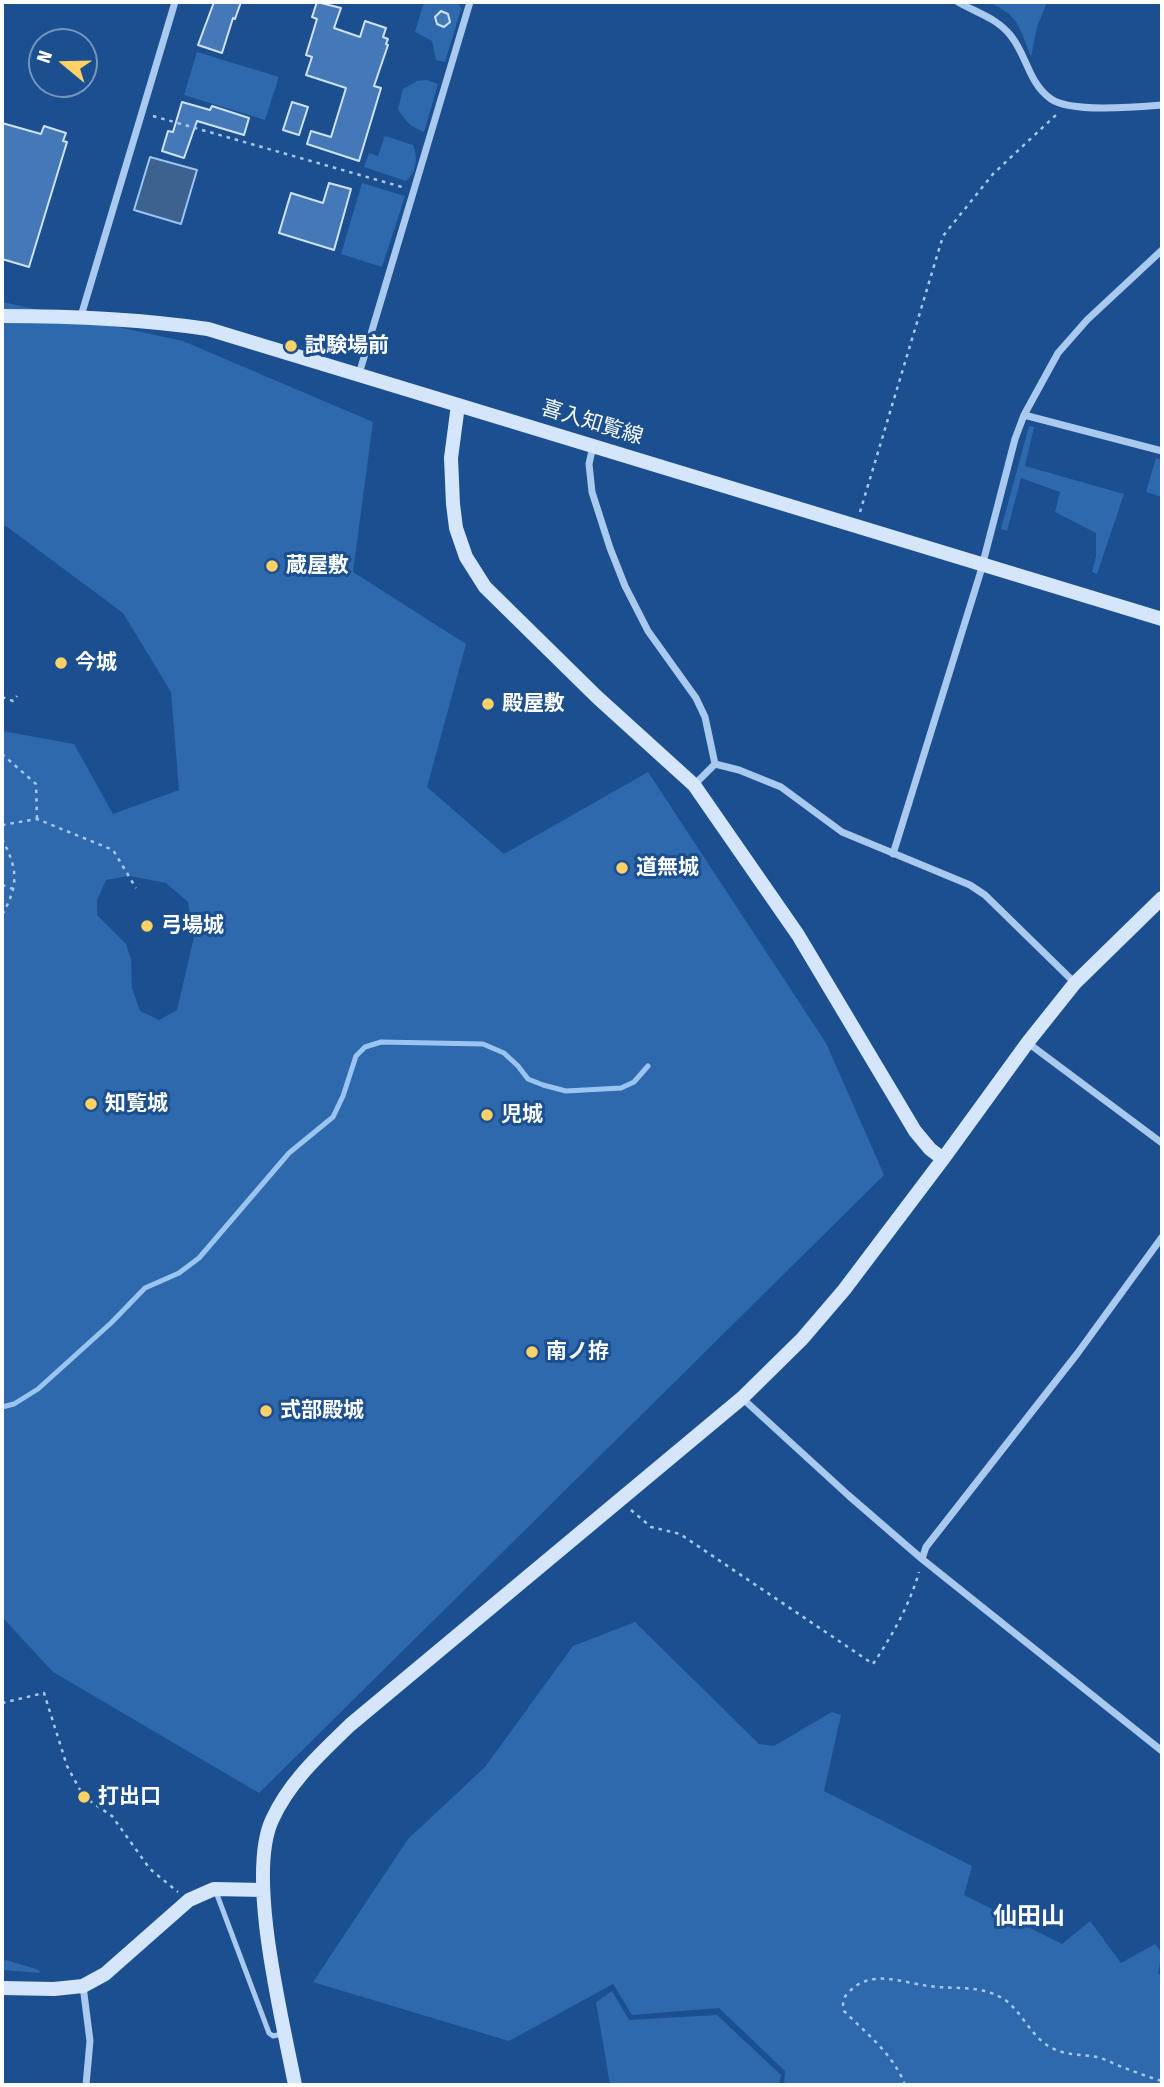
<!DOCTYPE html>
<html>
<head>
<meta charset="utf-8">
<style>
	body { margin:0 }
	#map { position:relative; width:1164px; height:2087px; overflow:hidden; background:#1b4f8f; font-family:"Fira Sans Condensed",sans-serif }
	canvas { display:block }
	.frame { position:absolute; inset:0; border:4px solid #fff; pointer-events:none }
	.north { position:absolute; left:28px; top:28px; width:70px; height:70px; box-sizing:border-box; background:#1b4f8f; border:2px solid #7695bc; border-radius:50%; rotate:289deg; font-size:19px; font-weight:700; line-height:28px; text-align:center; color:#fff }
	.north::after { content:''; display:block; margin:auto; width:24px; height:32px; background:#ffd166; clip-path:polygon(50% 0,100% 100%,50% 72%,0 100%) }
</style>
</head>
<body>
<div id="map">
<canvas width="1164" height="2087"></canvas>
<div class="frame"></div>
<div class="north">N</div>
</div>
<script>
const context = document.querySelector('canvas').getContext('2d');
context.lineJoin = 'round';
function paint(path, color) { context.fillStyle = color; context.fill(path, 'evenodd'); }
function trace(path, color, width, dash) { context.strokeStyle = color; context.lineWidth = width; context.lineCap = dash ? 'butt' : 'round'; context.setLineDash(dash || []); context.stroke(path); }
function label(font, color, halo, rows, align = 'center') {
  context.font = font + ' "Fira Sans Condensed","Noto Sans JP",sans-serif'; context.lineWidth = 6; context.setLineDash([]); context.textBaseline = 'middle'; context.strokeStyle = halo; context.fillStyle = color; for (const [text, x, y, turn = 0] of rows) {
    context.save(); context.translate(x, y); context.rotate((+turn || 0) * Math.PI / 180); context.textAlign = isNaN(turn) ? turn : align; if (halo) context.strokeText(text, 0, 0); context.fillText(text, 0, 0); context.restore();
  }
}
const green = new Path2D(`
	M424,2H451L459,4L461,9L445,62L436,60L432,41L415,32Z
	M987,2H1047L1037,27L1031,57C1019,27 1019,14 987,2Z
	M197,52L279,77L265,120L184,95Z
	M427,80L438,84L424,132C411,127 405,121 398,109L403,89L417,81Z
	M385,136L413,145C418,157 417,172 406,181L364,167L369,153L378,156Z
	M362,183L405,196L382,267L341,254Z
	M2,302L183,341L373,422L353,572L466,644L427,787L504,854L648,772L826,1043L884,1175L259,1793L53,1672L2,1617V731L74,744L113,814L179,790L171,692L123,613L6,526L2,527ZM130,876L166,883L188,902L194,937L177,1010L159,1020L140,1011L132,988L131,959L126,944L97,915V900L106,880Z
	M1029,426L1034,427L1025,466L1124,494L1097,574L1092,572L1096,557V533L1055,512L1060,492L1021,478L1007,531L1001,529Z
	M1156,458L1162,460V497L1146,492Z
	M635,1622L759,1744L774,1746L832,1712L841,1715L824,1791L972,1866L964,1895L1062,1944L1090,1921L1121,1963L1155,1944L1162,1953L1158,1973L1162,1977V2085H784L785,2071L719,2008L632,2015L613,1984L509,2041L313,1982L408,1839L485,1767L573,1646Z
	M6,1960L39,1970L40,1973L2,1970V1962Z
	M612,1991L629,2020L717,2015L781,2075L779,2085H610L596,2002Z`);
const water = new Path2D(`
	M150,157L197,170L181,224L134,210Z`);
const stream = new Path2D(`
	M2,1407L14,1404L38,1389L111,1323L145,1288L179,1273L199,1258L289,1153L333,1117L343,1096L356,1056L365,1047L381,1042L483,1044L504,1053L518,1066L528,1079L543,1085L566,1091L621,1088L634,1082L648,1066`);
const building = new Path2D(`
	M214,2H241L235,19L233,18L222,53L198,45Z
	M317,2L341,8L334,28L360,37L365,21L386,28L383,37L388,39L386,44L388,45L374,86L381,88L359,161L307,144L311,131L331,137L346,88L306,75L312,57L306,55L317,19L312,17Z
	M441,11L448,14L450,22L444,27L437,24L435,17Z
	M182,102L210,110L212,106L249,118L244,135L197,121L184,158L162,151L168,131L173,132Z
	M292,102L308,107L299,135L283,130Z
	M2,123L41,134L44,126L66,133L63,141L67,142L29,267L2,259Z
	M329,183L351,189L334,250L279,233L291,193L323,203Z`);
const path = new Path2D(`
	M153,116L402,187
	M860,512L943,236L993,174L1057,114
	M2,697L13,701L17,696
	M2,754L36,784L37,819
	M2,825L37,819L113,850L136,888
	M2,839C18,869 19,885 2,915
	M2,885L13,889
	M631,1510L651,1527L680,1534L873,1664C892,1636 910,1604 919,1572
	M2,1703L44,1693L67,1766L84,1797L112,1816L150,1869L178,1892
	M905,2085C894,2055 866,2033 844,2011C842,2004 843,1997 849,1992C871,1968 903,1983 929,1986C956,1990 977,1984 1002,1998C1020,2008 1030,2036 1050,2047C1066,2056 1081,2054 1097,2057C1105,2059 1114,2064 1122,2067C1135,2072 1148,2077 1162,2081`);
const lane = new Path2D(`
	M216,1892L269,2033L273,2036L282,2034`);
const street = new Path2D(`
	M958,2C977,13 997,18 1011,36C1027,56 1029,84 1051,99C1071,113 1137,107 1162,105
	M81,316L175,2
	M359,374L470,2
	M1024,415L1162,451
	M593,446L589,464L592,492L610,548L625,586L648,631L696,698L705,717L715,764
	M694,785L715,764L739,770L781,787L842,832L970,885L985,895L1075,983
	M893,854L980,574L1015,439L1024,415L1058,353L1087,320L1162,250
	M1028,1043L1162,1143
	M742,1398L848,1495L922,1559L1162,1751
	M922,1559L926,1547L1077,1354L1162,1237
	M83,1986L90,2041L86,2085`);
const secondary = new Path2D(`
	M2,316C71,316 140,319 208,329L1162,619
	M458,405L451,458L453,504L456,528L466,557L485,587L597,697L694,785L798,935L915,1131L930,1149L943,1159
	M2,1988L54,1989L83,1986L105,1974L189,1900L214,1889L263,1890
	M295,2085C283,2022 246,1876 272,1820C289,1782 320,1754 350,1725L742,1398L802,1339L844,1290L943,1159L1028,1042L1075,983L1162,898`);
const markers = [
	[291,346,7,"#ffd166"],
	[272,566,7,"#ffd166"],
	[61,663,7,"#ffd166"],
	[488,704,7,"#ffd166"],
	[622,868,7,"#ffd166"],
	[147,926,7,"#ffd166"],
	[91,1104,7,"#ffd166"],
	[487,1115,7,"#ffd166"],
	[532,1352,7,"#ffd166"],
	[266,1411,7,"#ffd166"],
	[84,1797,7,"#ffd166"]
];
const poiNames = [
	["試験場前",305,346],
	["蔵屋敷",286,566],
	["今城",75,663],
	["殿屋敷",502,704],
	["道無城",636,868],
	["弓場城",161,926],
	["知覧城",105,1104],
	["児城",501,1115],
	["南ノ拵",546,1352],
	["式部殿城",280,1411],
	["打出口",98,1797]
];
const streetNames = [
	["喜入知覧線",592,423,17]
];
const quarterNames = [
	["仙田山",1029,1917]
];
paint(green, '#2e69ad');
paint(water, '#3c6290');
trace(water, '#9cc4f0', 2);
trace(stream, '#9cc4f0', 5);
paint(building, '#4478b7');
trace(building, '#cfe3fa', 2);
trace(path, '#a9c9ee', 2.5, [3.5, 5]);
trace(lane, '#a9c9ee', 5);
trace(street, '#a9c9ee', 7);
trace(secondary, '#d6e6fa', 14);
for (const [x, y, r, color] of markers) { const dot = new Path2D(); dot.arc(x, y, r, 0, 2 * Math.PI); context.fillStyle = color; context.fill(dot); trace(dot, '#1b4f8f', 2.5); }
label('bold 21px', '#fff', '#1b4f8f', poiNames, 'left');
label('21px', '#fff', '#1b4f8f', streetNames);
label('bold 24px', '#fff', '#1b4f8f', quarterNames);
</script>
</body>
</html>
